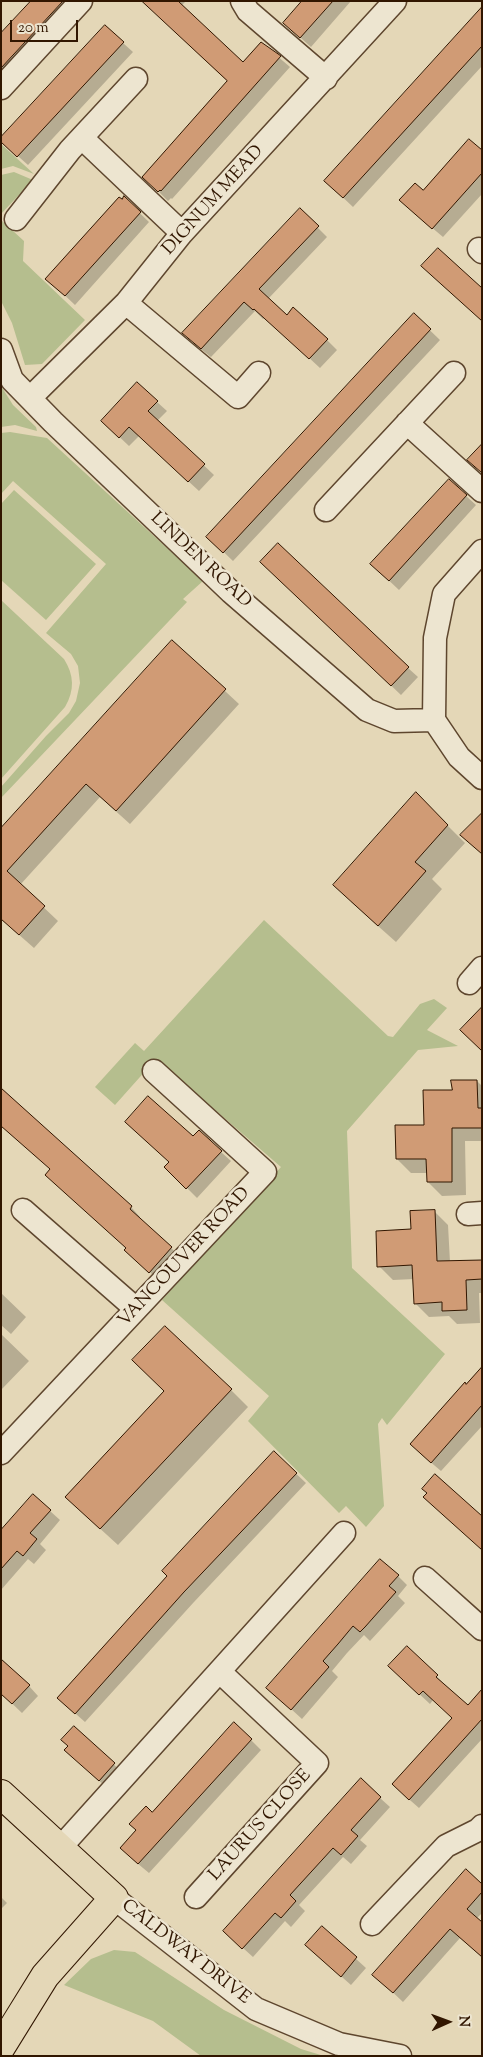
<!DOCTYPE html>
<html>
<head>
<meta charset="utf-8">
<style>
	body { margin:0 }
	#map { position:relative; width:483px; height:2057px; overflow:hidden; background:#e4d7b7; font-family:"Sorts Mill Goudy",serif }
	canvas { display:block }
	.frame { position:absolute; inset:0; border:2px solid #311600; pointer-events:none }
	.north { position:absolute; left:423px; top:1997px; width:50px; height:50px; -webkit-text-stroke:4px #ede5d0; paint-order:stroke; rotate:88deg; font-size:14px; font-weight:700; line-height:20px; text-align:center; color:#311600 }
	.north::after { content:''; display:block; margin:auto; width:18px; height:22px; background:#311600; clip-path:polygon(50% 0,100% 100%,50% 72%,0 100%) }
	.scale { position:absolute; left:10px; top:20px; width:68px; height:22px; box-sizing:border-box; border:2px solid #311600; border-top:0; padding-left:6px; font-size:15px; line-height:18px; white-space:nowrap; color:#311600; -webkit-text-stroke:4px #ede5d0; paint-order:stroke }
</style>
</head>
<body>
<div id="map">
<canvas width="483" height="2057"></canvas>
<div class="frame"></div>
<div class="north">N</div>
<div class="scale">20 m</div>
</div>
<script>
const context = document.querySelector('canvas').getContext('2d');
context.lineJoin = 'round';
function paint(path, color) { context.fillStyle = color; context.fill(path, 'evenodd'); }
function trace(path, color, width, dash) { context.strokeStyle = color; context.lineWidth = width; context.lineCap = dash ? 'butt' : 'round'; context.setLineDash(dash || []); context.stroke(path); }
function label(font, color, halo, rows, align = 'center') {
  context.font = font + ' "Sorts Mill Goudy",serif'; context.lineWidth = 5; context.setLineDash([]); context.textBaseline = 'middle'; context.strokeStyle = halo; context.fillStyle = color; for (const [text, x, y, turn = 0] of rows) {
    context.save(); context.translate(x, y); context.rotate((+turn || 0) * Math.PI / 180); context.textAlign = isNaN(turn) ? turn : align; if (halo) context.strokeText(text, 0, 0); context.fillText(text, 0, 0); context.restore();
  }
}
const green = new Path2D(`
	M1,144L34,174L13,166L1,169Z
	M14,172L33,180L1,214V175Z
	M1,220L24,241L23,261L85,320L42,364L25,365L12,323L1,301Z
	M1,386L13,405L36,427L37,431L15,425L1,427Z
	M10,432L47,438L203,581L183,599L187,602L1,798V787L46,736L69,713L76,701L80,683L78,666L71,654L46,633L106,564L13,481L1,494V433Z
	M14,490L96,564L46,620L1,580V504Z
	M1,600L64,659C74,675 75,690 65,707L1,779Z
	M264,920L388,1036L393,1037L420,1004L434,999L447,1008L427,1030L458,1046L418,1050L347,1131L352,1268L445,1354L387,1425L382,1418L378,1424L384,1506L366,1527L346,1506L339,1513L248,1421L269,1396L162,1300L281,1167L156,1059L115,1105L95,1087L135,1043L144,1051Z
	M114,1950L135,1952L224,2010L301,2049L324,2056H201L153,2021L64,1985L91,1959Z`);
const shadow = new Path2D(`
	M33,1H77L1,90V35Z
	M142,1H186L181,6L243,64L262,43L290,67L172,199L171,198L168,201L144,177L228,81Z
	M304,1H351L311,47L284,23Z
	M482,9V66L353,207L335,190Z
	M123,43L133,52L28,165L10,149Z
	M482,152V194L443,237L411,210L423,192Z
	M124,198L149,222L75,305L57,288Z
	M300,210L327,237L268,299L287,316L327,340L337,350L320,368L265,317L263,319L255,311L211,357L193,343Z
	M414,315L440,340L233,561L208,537Z
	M157,402L167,411L157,421L214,475L199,491L139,436L129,446L112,430Z
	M466,496L476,505L399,590L382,574Z
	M271,571L408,668L418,677L401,695Z
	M172,642L239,704L130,824L100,797L20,885L58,921L34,948L1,919V830Z
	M416,794L465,843L432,879L442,889L396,942L351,902Z
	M477,1081L482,1086V1141H465L466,1195L442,1196L428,1182V1173H411L397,1159L453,1091Z
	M193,1138L221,1152L231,1161L197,1198L166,1167Z
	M51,1170L131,1207L140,1217L139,1219L181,1257L160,1281L136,1260L127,1249Z
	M434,1211L448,1225L450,1262H482V1293H479L480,1323L457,1324L449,1316L429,1317L415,1303L414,1279L393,1280L379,1266L412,1231Z
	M1,1293L26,1317L11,1334L1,1325Z
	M2,1335L29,1361L1,1390V1336Z
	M482,1367V1426L441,1471L421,1454Z
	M231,1390L248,1407L118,1545L84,1514Z
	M274,1453L306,1483L194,1602L85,1722L68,1707L168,1576Z
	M50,1511L60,1520L40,1544L46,1550L34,1564L28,1559L1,1590V1532Z
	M398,1576L407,1585L398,1596L405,1603L370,1641L364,1635L347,1653L332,1671L338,1677L302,1719L278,1697Z
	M407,1648L468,1707L482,1691V1739L419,1808L403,1794L454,1718L433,1700L430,1704L400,1676Z
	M29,1686L38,1696L22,1713L1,1693Z
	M74,1728L124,1774L109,1790L76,1759L69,1747Z
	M251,1740L261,1750L149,1873L131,1858L152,1814Z
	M380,1798L390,1807L360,1840L367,1846L351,1864L343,1857L299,1905L305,1911L291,1927L285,1921L253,1957L234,1940Z
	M482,1885V1913L476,1919L482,1924V1957L460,1938L403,2002L384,1984Z
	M1,1897L7,1903L1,1909Z
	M322,1928L366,1968L351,1985L317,1955Z`);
const building = new Path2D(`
	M31,1H63L1,68V33Z
	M142,1H178L243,62L261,42L281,56L161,191L160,190L158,192L142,177L227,81Z
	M302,1H333L300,38L283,23Z
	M482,7V46L343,198L324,181Z
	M105,25L124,42L17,157L1,142V137Z
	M469,139L482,150V173L432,229L399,200L415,183L423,190Z
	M124,196L141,212L65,296L45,279L119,197L122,199Z
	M300,208L319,226L259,289L287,315L293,307L328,339L309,359L254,309L253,310L244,302L201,349L182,333Z
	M438,248L482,288V321L421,266Z
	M414,313L431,329L223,553L206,537Z
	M137,382L158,401L148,411L205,464L188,482L129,427L119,438L101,421Z
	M482,444V473L467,460Z
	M449,479L467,495L389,581L370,564Z
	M278,543L409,667L391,686L260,562Z
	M172,640L226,689L116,811L86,784L7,871L45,906L19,935L1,919V828Z
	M416,792L448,825L415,862L426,871L378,926L333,885Z
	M482,813V854L460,835Z
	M482,1007V1051L460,1030Z
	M451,1080H477L478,1108H482V1128H452V1182H427L426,1159H396L395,1125H424L423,1090H452Z
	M1,1088L132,1206L130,1209L172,1247L149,1273L124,1250L126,1248L45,1175L50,1169L1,1126Z
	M148,1096L193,1136L199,1130L222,1151L186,1189L164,1167L169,1162L125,1122Z
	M435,1210L437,1261L482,1260V1279L466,1280L467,1310L442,1311V1302L414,1304L412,1265L377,1267L376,1231L411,1229L410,1211Z
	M165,1326L232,1389L100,1529L65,1497L164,1391L132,1360Z
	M482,1367V1405L431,1463L410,1444L465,1382L466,1384Z
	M274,1451L297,1473L184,1592L75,1714L57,1698L167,1576L162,1571Z
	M435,1474L482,1516V1550L423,1497L427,1493L422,1489Z
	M33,1494L51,1510L30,1533L37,1539L23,1556L17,1551L1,1569V1530Z
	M380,1559L399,1575L389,1586L396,1592L365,1627L360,1632L353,1626L338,1644L323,1661L329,1667L291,1710L266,1688Z
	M407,1646L438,1675L436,1677L468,1705L482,1689V1719L409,1800L392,1784L452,1718L423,1691L419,1695L388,1666Z
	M1,1659L30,1685L12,1704L1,1694Z
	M234,1722L252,1739L138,1864L120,1848L136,1830L129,1824L146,1806L152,1812Z
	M74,1726L115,1763L99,1781L64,1750L68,1746L61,1740Z
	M361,1778L381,1797L351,1830L358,1836L341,1855L333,1848L290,1895L296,1901L281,1918L275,1913L242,1949L223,1931Z
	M466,1869L482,1884V1892L467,1909L482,1922V1957L450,1929L393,1993L372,1975Z
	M322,1926L357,1957L341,1977L305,1945Z`);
const minor = new Path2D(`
	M242,1L248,11L326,78
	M1,88L81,1
	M82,138L182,233
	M16,219L70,150L136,79
	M479,249L482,252
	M126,303L238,397L259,373
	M1,350L12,380L53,422L231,592L367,710L394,721L434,720
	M30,398L126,303L182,233L395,1
	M407,423L482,491
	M326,510L454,373
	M434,720L435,638L444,594L482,551
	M434,720L459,757L482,778
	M469,983L482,968
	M23,1210L136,1309
	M468,1214L482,1213
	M1,1453L265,1172L154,1071
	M425,1578L482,1629
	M60,1848L344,1533
	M196,1897L317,1763L220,1672
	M114,1898L256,2009L339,2044L400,2056
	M372,1924L446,1846L478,1830L482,1826`);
const major = new Path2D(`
	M1,1794L114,1898L45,1976L1,2047`);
const streetNames = [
	["DIGNUM MEAD",214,201,-48],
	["LINDEN ROAD",200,561,43],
	["VANCOUVER ROAD",185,1258,-47],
	["LAURUS CLOSE",261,1826,-48],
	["CALDWAY DRIVE",185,1953,38]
];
paint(green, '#b5be8e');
paint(shadow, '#0003');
paint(building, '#d09b75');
trace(building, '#311600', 1);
trace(minor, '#5e462e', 25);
trace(major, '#311600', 30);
trace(minor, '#ede5d0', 22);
trace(major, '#e4d7b7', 28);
label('18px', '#311600', '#ede5d0', streetNames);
</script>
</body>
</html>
